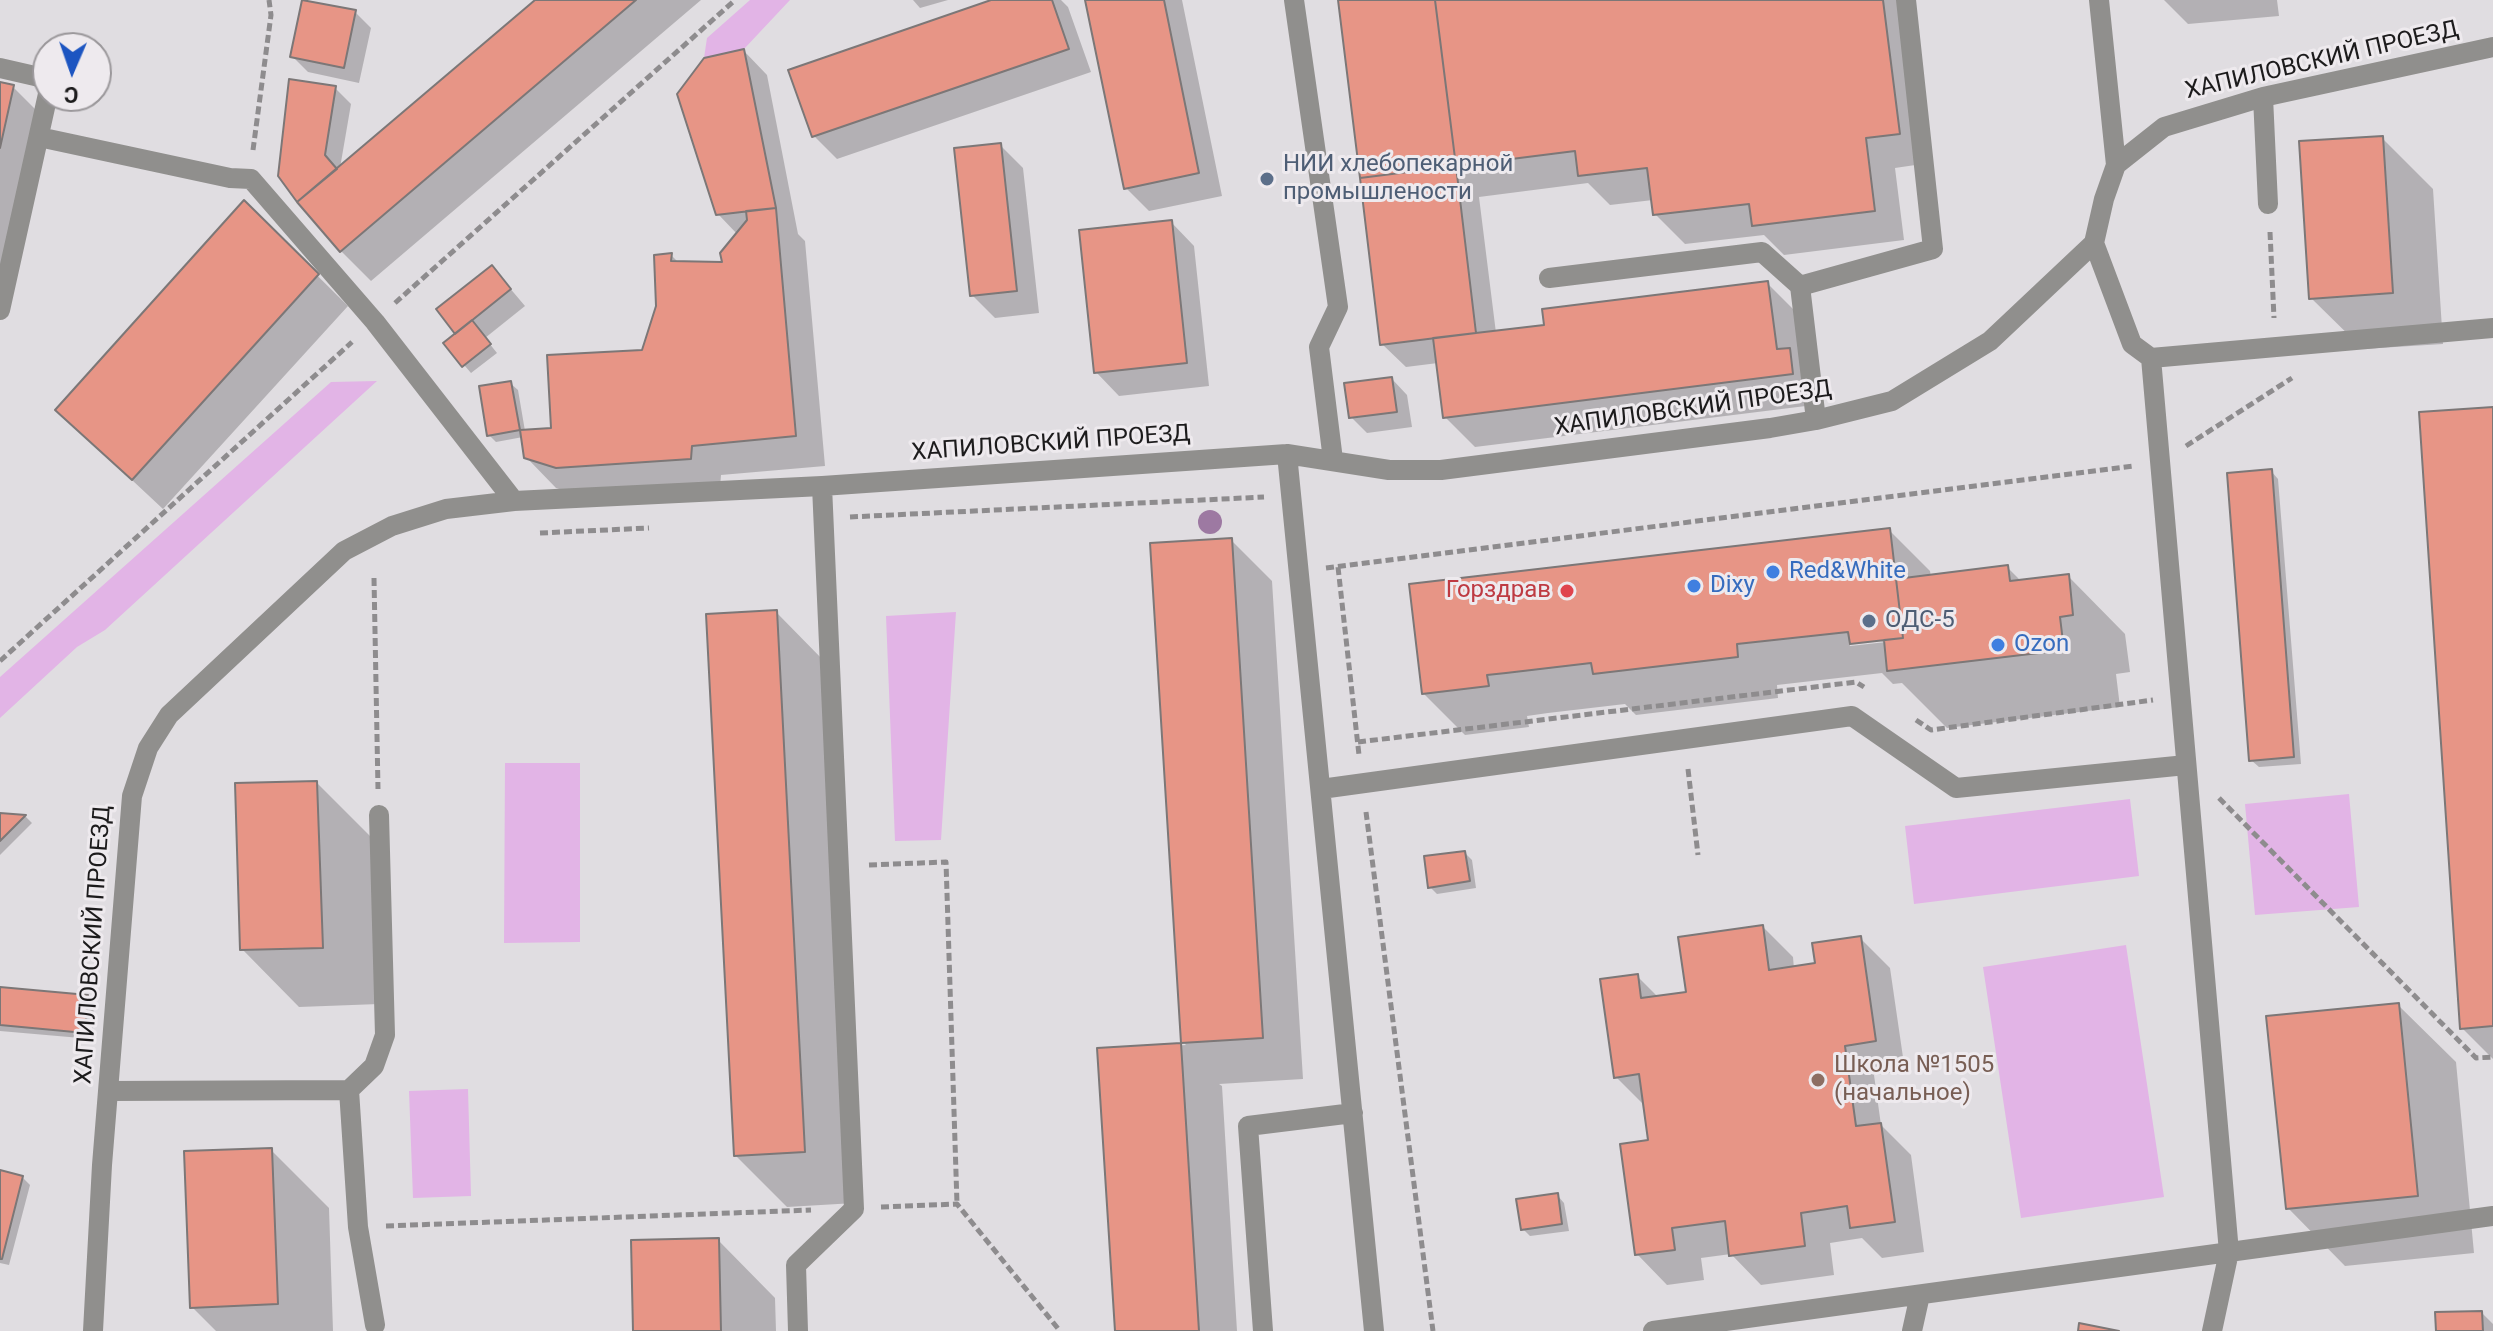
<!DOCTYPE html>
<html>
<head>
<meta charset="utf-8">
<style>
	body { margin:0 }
	#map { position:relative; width:2493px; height:1331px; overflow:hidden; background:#e0dde1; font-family:Roboto,sans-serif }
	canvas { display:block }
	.north { position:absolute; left:32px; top:32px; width:80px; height:80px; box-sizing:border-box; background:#eeeaee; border:2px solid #9a979a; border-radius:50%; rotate:182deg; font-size:22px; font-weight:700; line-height:32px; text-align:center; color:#1c1b1c }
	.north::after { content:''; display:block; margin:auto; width:28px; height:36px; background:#1c55c1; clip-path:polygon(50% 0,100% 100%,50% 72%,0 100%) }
</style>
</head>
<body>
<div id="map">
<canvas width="2493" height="1331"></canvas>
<div class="north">С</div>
</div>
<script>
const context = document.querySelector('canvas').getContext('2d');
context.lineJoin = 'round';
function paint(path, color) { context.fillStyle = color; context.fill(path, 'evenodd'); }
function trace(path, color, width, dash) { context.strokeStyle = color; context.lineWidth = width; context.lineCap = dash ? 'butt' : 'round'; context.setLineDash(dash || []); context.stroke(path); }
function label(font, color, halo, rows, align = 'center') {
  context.font = font + ' Roboto,sans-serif'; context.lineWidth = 6; context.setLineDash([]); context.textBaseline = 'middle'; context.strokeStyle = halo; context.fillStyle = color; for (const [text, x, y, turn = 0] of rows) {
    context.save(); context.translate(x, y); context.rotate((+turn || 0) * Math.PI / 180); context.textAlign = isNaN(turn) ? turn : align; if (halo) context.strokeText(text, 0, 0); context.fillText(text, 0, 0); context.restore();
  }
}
const green = new Path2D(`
	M750,0H790L744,49L704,58L707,38Z
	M377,381L105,630L77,647L0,718V677L331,382Z
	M956,612L941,840L895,841L886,616Z
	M505,763H580V942L504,943Z
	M2349,794L2359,907L2255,915L2245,804Z
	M2130,799L2139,876L1914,904L1905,826Z
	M2126,945L2164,1197L2021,1218L1983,967Z
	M468,1089L471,1196L413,1198L409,1091Z`);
const shadow = new Path2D(`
	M538,0H701L371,281L341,251L299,201L335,88L351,104L340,168Z
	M913,0H948L920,8Z
	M997,0H1061L1068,7L1091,72L837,159L814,136Z
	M1087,0H1182L1222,196L1149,211L1126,188Z
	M1340,0H1909L1929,163L1895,168L1904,240L1784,255L1764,235L1685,244L1655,214L1653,200L1610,205L1588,183L1479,197L1496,333L1546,326L1767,283L1798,314L1822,404L1475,447L1445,417L1438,363L1406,367L1382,344Z
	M2164,0H2277L2279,16L2188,24Z
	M355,12L371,28L359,83L308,72L292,56Z
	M744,51L767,75L798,234L805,241L825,466L721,475L720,488L587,498L556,488L526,457L523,437L496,442L489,435L510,383L518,390L525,431L553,430L644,352L671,255L679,263L724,264L738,235L718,214Z
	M0,84L13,87L36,110L0,274Z
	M2382,138L2433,189L2443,344L2363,349L2311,298Z
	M1000,145L1023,168L1039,313L995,318L972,295Z
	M244,203L348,306L163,509L57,410Z
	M1171,222L1194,246L1209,386L1119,396L1096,372Z
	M492,267L525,306L485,338L497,353L471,373L446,344L458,334Z
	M1392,379L1407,395L1412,427L1367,433L1351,417Z
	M2493,409V1059L2462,1028Z
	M2271,471L2278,479L2301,764L2259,767L2251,760Z
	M1889,530L1930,571L1931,577L2007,567L2022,582L2068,576L2125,634L2130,672L2116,674L2120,707L1947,728L1902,683L1893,684L1882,673L1777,685L1778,698L1636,715L1625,704L1548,713L1527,716L1529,727L1465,735L1423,693ZM1886,638V642L1850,646L1849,642Z
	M1231,540L1272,581L1303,1079L1219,1084L1222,1086L1237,1331H1117L1100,1050L1186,1045L1183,1042Z
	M776,612L827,664L855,1203L787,1207L736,1156Z
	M317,783L374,840L379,1004L299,1007L242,949Z
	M0,815L26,817L32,823L0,855Z
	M1465,853L1472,860L1476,888L1437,894L1430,887Z
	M1763,927L1793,957L1794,969L1817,965L1860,938L1890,968L1905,1071L1874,1075L1881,1125L1911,1155L1924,1252L1882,1258L1862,1238L1830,1243L1834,1275L1761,1285L1731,1254L1701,1258L1704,1280L1667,1285L1637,1254L1650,1142L1645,1106L1616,1077L1637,976L1658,997L1688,994Z
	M0,989L87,996L94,1004L92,1039L0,1031Z
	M2398,1005L2456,1062L2474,1253L2345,1266L2288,1208Z
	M271,1150L329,1208L333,1331H216L192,1307Z
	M0,1172L22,1177L30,1185L9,1265L0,1263Z
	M1557,1195L1564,1203L1569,1231L1530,1236L1523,1229Z
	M718,1240L775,1298L776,1331H635Z
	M2482,1313L2493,1324V1331H2438Z`);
const building = new Path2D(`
	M302,0L356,10L344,68L290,57Z
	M535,0H636L340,252L297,202Z
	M991,0H1052L1069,49L812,137L788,70Z
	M1085,0H1164L1199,173L1124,189Z
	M1338,0H1435L1456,166L1360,178Z
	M1435,0H1883L1900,134L1866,138L1875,211L1752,226L1749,204L1653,215L1647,168L1578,176L1575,151L1456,166Z
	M744,49L776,208L716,215L677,94L704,58Z
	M289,79L336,86L325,155L337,169L297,202L278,176Z
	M0,82L14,85L0,148Z
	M2383,136L2393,293L2309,299L2299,141Z
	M1001,143L1017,291L970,296L954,148Z
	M1456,166L1476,333L1380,345L1360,178Z
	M244,200L319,274L132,480L55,410Z
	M776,208L796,436L692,446L691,459L556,468L524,458L520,430L551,428L547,355L642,350L656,306L654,255L672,253L671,261L722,262L720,253L747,220L746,211Z
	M1172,220L1187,363L1094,373L1079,230Z
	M492,265L511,289L455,334L436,309Z
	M1768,281L1777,349L1790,348L1793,374L1443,418L1433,338L1544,325L1542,309Z
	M472,320L491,344L462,367L443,343Z
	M1392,377L1397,412L1349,418L1344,383Z
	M511,381L520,430L487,436L479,386Z
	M2493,407V1026L2460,1029L2419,412Z
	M2272,469L2294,757L2249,761L2227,473Z
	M1890,528L1903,638L1850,644L1848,632L1737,644L1738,657L1593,674L1591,663L1506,673L1487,675L1489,686L1422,694L1409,584Z
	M1232,538L1263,1038L1181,1043L1150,543Z
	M2008,565L2010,581L2069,574L2073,615L2060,617L2064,650L1887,671L1884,640L1903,638L1896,579Z
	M777,610L805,1152L734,1156L706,614Z
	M317,781L323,948L240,950L235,783Z
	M0,813L26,815L0,841Z
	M1465,851L1470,881L1428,888L1424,856Z
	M1763,925L1769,970L1815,963L1812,943L1861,936L1876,1041L1845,1046L1856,1126L1881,1123L1895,1222L1850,1228L1847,1206L1801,1213L1805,1246L1729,1256L1725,1221L1672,1228L1675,1250L1635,1255L1620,1144L1648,1140L1639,1074L1614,1078L1600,979L1638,974L1641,998L1686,992L1678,937Z
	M0,987L88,995L85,1033L0,1025Z
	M2399,1003L2418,1196L2286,1209L2266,1016Z
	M1181,1043L1199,1331H1115L1097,1048Z
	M272,1148L278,1304L190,1308L184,1151Z
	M0,1170L23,1176L2,1259H0Z
	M1558,1193L1562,1224L1521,1230L1516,1199Z
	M719,1238L721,1331H633L631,1240Z
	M2482,1311L2483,1331H2436L2435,1312Z
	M2079,1323L2119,1331H2078Z`);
const path = new Path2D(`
	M253,150L271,15L269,0
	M2270,232L2274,318
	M395,303L735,0
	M2186,446L2292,378
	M850,517L1264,497
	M540,533L649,528
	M1338,567L1359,755
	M1326,568L2133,466
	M374,578L378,789
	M0,661L352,342
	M1916,720L1931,730L2153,700
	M1358,742L1856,682L1864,687
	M1688,769L1698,855
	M2219,798L2476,1058L2493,1057
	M1366,812L1433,1331
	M869,865L946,862L957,1204
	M881,1207L957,1204L1060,1331
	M386,1226L811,1210`);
const minor = new Path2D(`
	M1294,0L1338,307L1319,347L1333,460
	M2099,0L2116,165
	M0,68L48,79
	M2263,97L2268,204
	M39,137L230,178L251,179L375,322L514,501
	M2094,243L2132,344L2151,358L2493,328
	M1549,278L1762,252L1800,286
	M0,310L48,94
	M2151,358L2229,1252L2212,1331
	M1816,420L1800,286L1933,249L1906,0
	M1287,454L1374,1331
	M1321,789L1852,716L1956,788L2186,765
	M349,1090L358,1227L375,1325
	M109,1091L349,1090L374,1066L385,1035L379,815
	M93,1331L102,1165L132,796L148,748L169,715L344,551L392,526L446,509L514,501L822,486L1287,454L1389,470H1441L1770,428L1816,420L1892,401L1990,341L2094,243L2104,199L2116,165L2164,127L2263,97L2493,47
	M798,1331L796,1265L854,1209L822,486
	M1263,1331L1248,1126L1353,1113
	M1653,1331L2493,1216
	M1912,1331L1920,1295`);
const trees = [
	[1210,522]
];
const markers = [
	[1267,179,8,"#5c6f8a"],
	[1773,572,8,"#3f7fe0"],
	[1694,586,8,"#3f7fe0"],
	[1567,591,8,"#e0444e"],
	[1869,621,8,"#5c6f8a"],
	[1998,645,8,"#3f7fe0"],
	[1818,1080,8,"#8d6e63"]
];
const streetNames = [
	["ХАПИЛОВСКИЙ ПРОЕЗД",2322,61,-13],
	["ХАПИЛОВСКИЙ ПРОЕЗД",1693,409,-8],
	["ХАПИЛОВСКИЙ ПРОЕЗД",1051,444,-4],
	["ХАПИЛОВСКИЙ ПРОЕЗД",94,945,-86]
];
const serviceNames = [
	["НИИ хлебопекарной",1283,165],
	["промышлености",1283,193],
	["ОДС-5",1885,621]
];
const shopNames = [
	["Red&White",1789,572],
	["Dixy",1710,586],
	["Ozon",2014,645]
];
const healthNames = [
	["Горздрав",1551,591]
];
const educationNames = [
	["Школа №1505",1834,1066],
	["(начальное)",1834,1094]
];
paint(green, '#e2b4e6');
paint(shadow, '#0003');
paint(building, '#e79586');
trace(building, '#7c7777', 2);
trace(path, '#8e8c8e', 5, [8, 4]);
trace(minor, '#908f8d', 20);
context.fillStyle = '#9d79a2';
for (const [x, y] of trees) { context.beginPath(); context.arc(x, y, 12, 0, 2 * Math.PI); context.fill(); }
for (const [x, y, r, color] of markers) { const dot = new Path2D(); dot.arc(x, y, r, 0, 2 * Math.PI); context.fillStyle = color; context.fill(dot); trace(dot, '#eeeaee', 3); }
label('24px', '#1c1b1c', '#eeeaee', streetNames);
label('24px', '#4e5e75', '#eeeaee', serviceNames, 'left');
label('24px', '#366cbe', '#eeeaee', shopNames, 'left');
label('24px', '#be3a42', '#eeeaee', healthNames, 'right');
label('24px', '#785e54', '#eeeaee', educationNames, 'left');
</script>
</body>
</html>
